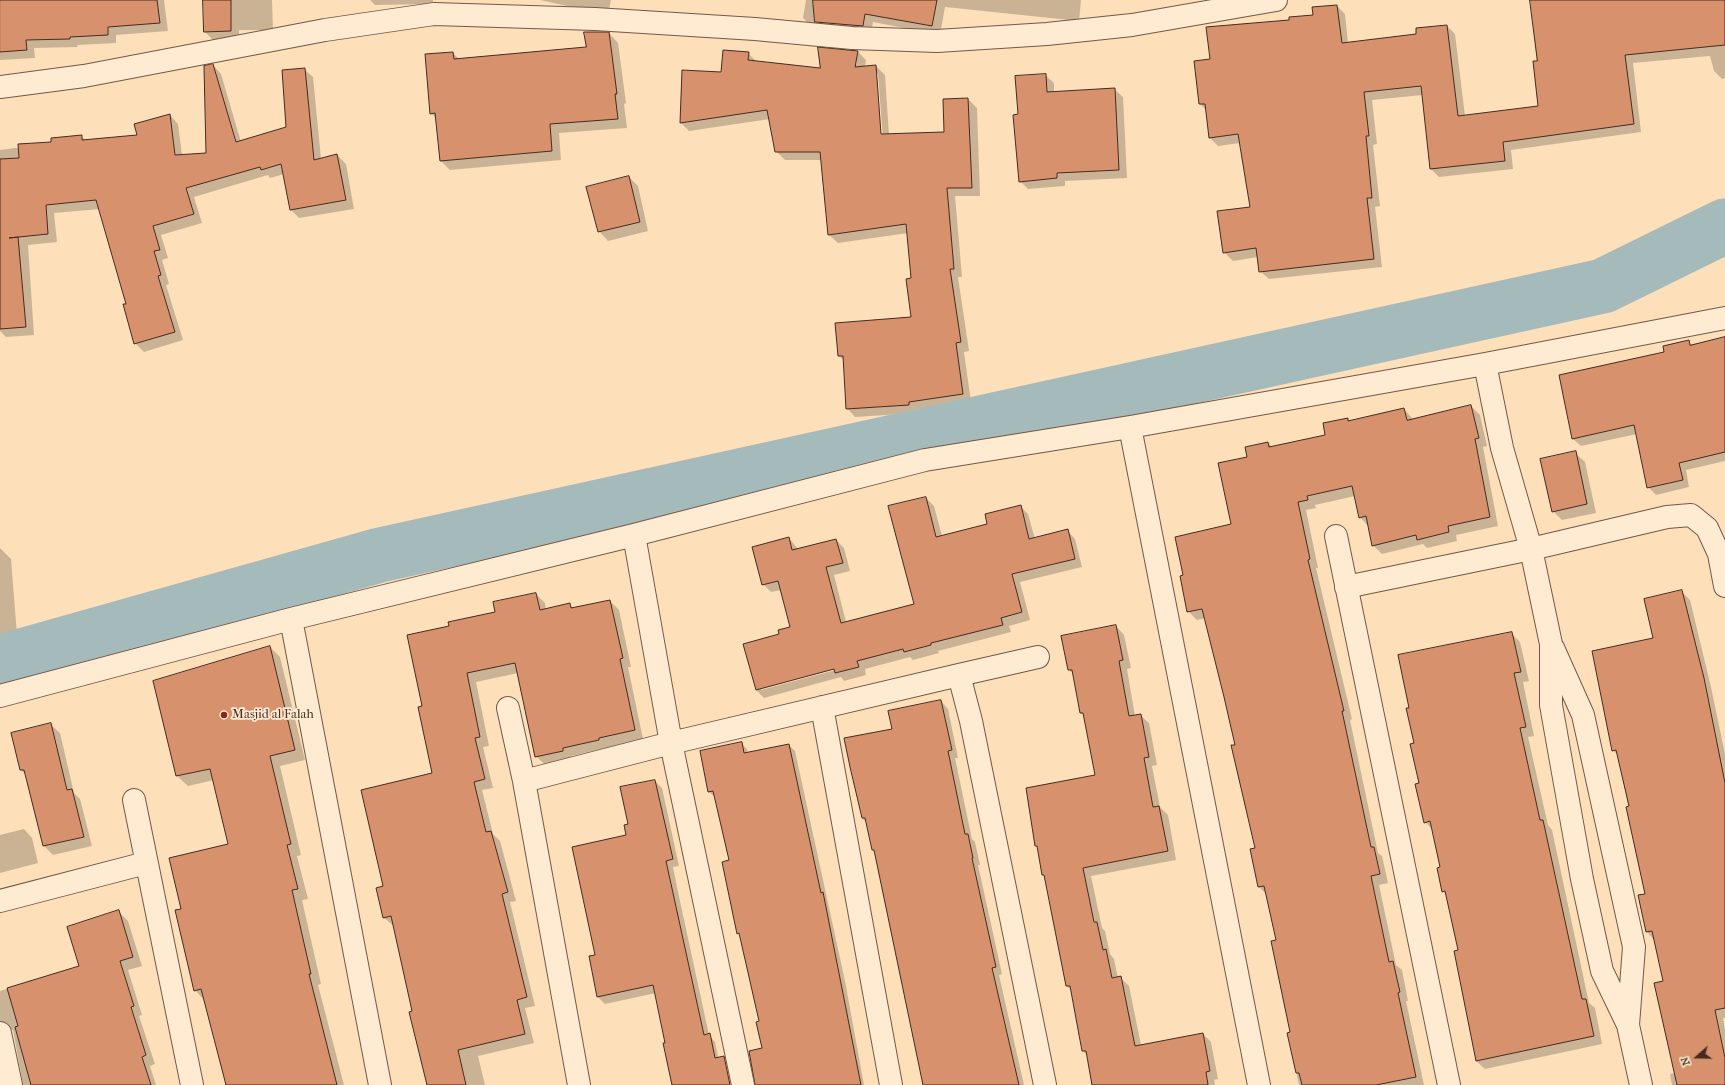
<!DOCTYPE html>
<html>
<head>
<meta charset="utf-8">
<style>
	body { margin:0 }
	#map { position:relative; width:1725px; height:1085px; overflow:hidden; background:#fde0ba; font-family:"IM FELL French Canon",serif }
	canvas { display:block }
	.north { position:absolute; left:1677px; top:1037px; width:40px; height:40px; -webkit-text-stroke:3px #feebd2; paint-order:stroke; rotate:250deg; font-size:11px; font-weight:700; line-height:16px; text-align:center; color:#452a21 }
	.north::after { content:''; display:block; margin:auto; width:14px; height:18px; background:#452a21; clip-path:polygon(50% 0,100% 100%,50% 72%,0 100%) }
</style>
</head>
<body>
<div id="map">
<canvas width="1725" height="1085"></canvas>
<div class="north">N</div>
</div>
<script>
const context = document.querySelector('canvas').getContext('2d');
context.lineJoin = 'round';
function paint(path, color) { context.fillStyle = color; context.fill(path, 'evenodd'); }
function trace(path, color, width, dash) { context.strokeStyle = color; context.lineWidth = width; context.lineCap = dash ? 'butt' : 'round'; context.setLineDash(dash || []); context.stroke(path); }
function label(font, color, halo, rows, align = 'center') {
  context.font = font + ' "IM FELL French Canon",serif'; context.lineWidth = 3.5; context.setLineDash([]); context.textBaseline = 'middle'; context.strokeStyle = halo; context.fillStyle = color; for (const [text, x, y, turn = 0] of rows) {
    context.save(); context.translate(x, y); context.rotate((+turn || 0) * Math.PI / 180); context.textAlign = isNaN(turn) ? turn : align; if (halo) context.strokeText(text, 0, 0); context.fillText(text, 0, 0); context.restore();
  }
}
const shadow = new Path2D(`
	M0,0H164L168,31L116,35V43L77,45L78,47L34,48L35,58L0,60Z
	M204,0H272L273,30H239V39L213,40L205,32Z
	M370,0H433V4L375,5Z
	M540,0H611L608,15Z
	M806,0H1081L1079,21L945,7L940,35L873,22L871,34L812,27L803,18Z
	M1531,0H1725V78L1722,79L1714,71L1710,56L1633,63L1641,132L1511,150L1513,169L1439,177L1431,169L1423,95L1372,100L1377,144L1373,145L1380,206L1375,207L1382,267L1269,279L1260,271L1258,257L1233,261L1224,252L1251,207L1240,143L1218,146L1210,138L1206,110L1200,104L1211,60L1290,21L1314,16L1337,6L1345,14L1348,43L1418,35L1447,26L1455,34L1465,116L1539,107L1538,62Z
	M609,33L618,43L626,103L624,104L627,128L559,133L561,160L450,170L441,161L437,119L431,113L453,53L459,59L587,48Z
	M858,52L866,60L865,67L876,66L885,75L889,135L946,133L968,99L977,108L980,196H955L962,277H958L969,351L964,352L971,402L917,410V413L855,417L847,408L844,360L839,356L912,318V279L908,233L838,243L829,235L822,160H785L776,151L770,119L689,131L681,123L722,73L748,53L757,62L821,69ZM876,74H878L883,139H881Z
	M213,65L221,74L241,142L288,128L304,69L313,77L321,159L337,155L346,164L354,209L299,218L291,210L284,174L270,178L268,175L194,197L202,223L161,235L168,258L162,260L169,284L166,285L183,340L144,352L135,343L127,304L100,209L54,213L57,242L28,245L34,335L6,337L0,331V150L53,143L81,136L86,141L138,136L170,115L178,124L182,155L207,153Z
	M1045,75L1054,83V92L1114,89L1123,97L1127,178L1065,181V186L1028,189L1020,181V115Z
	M629,177L638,186L648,231L608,241L599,231Z
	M1725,338V461L1686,470L1689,487L1656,495L1648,487L1637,434L1581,446L1573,439L1666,353L1688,341L1692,345Z
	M1471,406L1480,415L1487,446L1483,447L1498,526L1456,535L1457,541L1427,548L1423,544L1382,554L1373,545L1368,526L1360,517L1355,496L1315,505L1316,508L1306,510L1318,568H1316L1352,719L1350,720L1378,853L1382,856L1388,883L1379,885L1396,965L1402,970L1408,1001H1406L1424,1085H1299L1288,1034L1292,1033L1277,941L1267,895L1259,887L1251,850L1256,849L1236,745L1206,618L1197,620L1188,611L1185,576L1232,525L1248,457L1268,443L1272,447L1327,436L1347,419L1350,422L1404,409L1413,419Z
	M1575,453L1585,462L1596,513L1562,520L1553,511Z
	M926,498L934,506L942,536L989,525L1020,506L1028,514L1035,539L1067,530L1075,539L1082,567L1020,582L1030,620L1009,626L1011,632L938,651L939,653L913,660L910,657L865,669L866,675L844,681L841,677L764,698L756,690L780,635L791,628L782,590L771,592L763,584L789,538L798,549L836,540L844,548L850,571L834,575L846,622L915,604ZM839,667V669L761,690V688Z
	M0,548L11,559L18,647L0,650Z
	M1682,592L1690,600L1711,687L1725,754V1018H1723L1725,1030V1085H1672L1670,1074L1676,1073L1664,982L1654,940L1647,932L1646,894L1618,755L1613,750L1654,639Z
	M536,594L545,603L546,610L570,605L574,609L610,601L619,610L631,667H628L643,739L571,756L572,760L545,765L536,756L518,673L476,682L489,746L483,747L493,788L482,790L493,834L500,841L516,901L510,902L535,1006L525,1008L534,1043L478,1056L485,1085H428L394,926L384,918V887L433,774L423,707L450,627L497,612Z
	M1116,626L1124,635L1131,668L1127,669L1135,716L1140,715L1149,723L1157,765L1152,766L1160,807L1168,815L1176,860L1091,876L1102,928L1105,931L1110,954L1114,959L1118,978L1120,977L1129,986L1141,1045L1203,1034L1211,1042L1218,1079L1214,1080L1215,1085H1093L1087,1055L1083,1051L1072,991L1067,986L1046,877L1043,874L1038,848L1036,846L1096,776L1085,716L1081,713L1074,674L1069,670Z
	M1511,633L1520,642L1529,681L1523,682L1534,736L1528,737L1548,825L1552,830L1589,1003L1595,1008L1602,1044L1485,1069L1476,1061L1459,951L1447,895L1443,891L1442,868L1434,831L1425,822L1410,708Z
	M270,647L280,657L305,760L280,766L301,855L297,856L308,899L302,900L321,984L318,985L344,1085H227L205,1001L195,990L182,909L230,845L214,780L188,786L177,776Z
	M941,701L948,709L958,758H955L972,839L975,842L980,865H978L1002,974L999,975L1024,1085H924L876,853L873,850L867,823L862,818L893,729Z
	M50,724L60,733L74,793L80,799L92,846L53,855L44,846L26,775L21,770Z
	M742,744L747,749L748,753L789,745L795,751L845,981L864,1085H773L763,1049L760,1022L741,936L738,933L730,861L715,797L709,792Z
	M655,781L662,788L679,866L673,867L678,892L709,1035L715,1042L724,1085H676L656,993L605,1004L598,997L596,956L629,825Z
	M24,829L32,838L38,863L0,873V835Z
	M119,912L128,921L142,966L128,970L142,1015L139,1016L155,1064L150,1066L156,1085H23L13,1030H7L0,1034V991L81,967Z`);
const river = new Path2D(`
	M0,662L380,555L1603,286L1725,226`);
const building = new Path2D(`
	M0,0H157L160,23L108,27V35L70,37V39L26,40L27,50L0,52Z
	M203,0H231V31L204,32Z
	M813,0H937L932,26L865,14L863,26L815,22Z
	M1530,0H1725V45L1625,55L1634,124L1503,142L1505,161L1430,169L1421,86L1364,92L1369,136H1366L1372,198H1367L1374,259L1259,272L1256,248L1223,253L1217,211L1250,207L1238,134L1209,138L1205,104H1199L1194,61L1210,59L1206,27L1289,20V17L1313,15L1312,7L1337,5L1342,43L1416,34V28L1447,25L1458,116L1538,106L1533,61H1537Z
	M584,32H609L617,94H615L618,119L550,124L552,151L440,161L435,113L430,114L425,54L453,52L454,59L586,47Z
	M818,47L858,51L855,67L876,65L881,134L944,132L943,99L968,98L972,188H947L954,269H950L961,342L956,343L963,394L909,402V405L846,409L843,356H838L835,323L911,317L906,279L911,278L906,224L828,235L820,152H775L767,110L680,123L682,70L721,72L723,50L749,52L748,60L820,68Z
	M213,64L236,142L286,127L282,70L305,68L314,160L337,154L346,200L290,210L281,164L261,170L260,167L186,188L194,214L153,226L160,250L154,251L161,275L158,276L175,332L134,344L123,304H126L96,200L46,205L48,234L9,238L18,237L26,327L0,329V159L19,158L18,144L51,142V138L82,135V140L137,135L134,124L170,114L175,155L206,153L204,66Z
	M1046,74L1047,92L1115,88L1119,170L1057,173V178L1019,182L1013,115L1018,114L1015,76Z
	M629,176L640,222L598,232L586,187Z
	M1725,337V452L1679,463L1683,480L1647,488L1634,425L1572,439L1559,375L1664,352L1663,346L1689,340L1690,345Z
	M1471,405L1479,438L1475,439L1490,517L1448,526L1449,532L1417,540L1416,535L1372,546L1366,516L1359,518L1352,486L1307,496L1308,500L1298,502L1310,559L1308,560L1344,711H1342L1371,847H1374L1380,874L1371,876L1389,962L1393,961L1400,992L1398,993L1416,1077L1376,1085H1302L1299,1073H1296L1287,1033L1290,1032L1271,941L1276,940L1264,886L1258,887L1250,849L1255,848L1231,745H1235L1224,697L1202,609L1187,612L1180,576L1183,575L1175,537L1231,524L1218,463L1247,457L1245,447L1268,442L1269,447L1325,435L1323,423L1348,418V421L1404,408L1407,420Z
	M1576,451L1587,504L1552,512L1540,459Z
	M926,497L936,537L987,524L985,514L1021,505L1029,539L1068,529L1075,559L1012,574L1022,612L1001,618L1003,625L931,643V645L904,652L903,649L857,661L859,667L835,673L834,669L756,690L743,644L779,634L778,630L790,627L778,581L762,585L752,547L789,537L792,550L836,539L843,563L826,567L841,623L914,604L888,506Z
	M1682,590L1704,678L1725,783V1008L1715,1010L1725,1058V1085H1677L1654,983L1663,981L1652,931L1646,932L1638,895L1645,894L1626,807L1629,806L1616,750L1612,751L1592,651L1653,638L1644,599Z
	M536,593L540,610L570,603L571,608L610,600L623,658L620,659L635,730L599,738V740L563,748V751L535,757L515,663L467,673L480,737L475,738L485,779L474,782L486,832L491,831L508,892L502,894L527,997L517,1000L525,1034L458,1050L466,1085H427L409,1012L412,1011L391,916L383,918L376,888L383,886L361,790L432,773L418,707L422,706L407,635L449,626L448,622L495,612L493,602Z
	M1116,625L1123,660L1119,661L1129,716L1141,714L1149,757L1144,758L1153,807L1159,806L1168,851L1083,868L1094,922H1097L1103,950L1106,949L1112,978L1121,976L1135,1046L1203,1033L1210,1071L1206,1072L1208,1085H1092L1086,1051H1082L1070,986H1066L1044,875H1042L1037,846H1035L1026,788L1095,775L1083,713H1080L1072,670H1068L1061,636Z
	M1512,632L1521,672L1514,673L1526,727L1520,728L1540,820H1543L1582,999H1586L1594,1036L1476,1061L1454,951L1458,950L1445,891L1442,892L1437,868L1440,867L1430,821L1424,823L1415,784L1419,783L1410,744L1414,743L1406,708H1409L1398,655Z
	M270,646L295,750L270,756L291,844L287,845L298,889L292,890L311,974H309L337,1085H226L201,989L194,991L175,910L181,909L169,858L228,844L210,769L176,776L153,681Z
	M941,700L952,750L948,751L965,834H968L973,858H972L996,967L992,968L1019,1085H923L874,850H872L865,818H862L850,767L844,738L892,729L888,711Z
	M51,723L67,790L72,789L84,837L43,846L24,770H20L11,733Z
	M742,742L744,753L789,744L821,893L823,892L861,1085H755L749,1051L762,1048L756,1022L759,1021L739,933L737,934L722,862L729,860L713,791L708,792L700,751Z
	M655,780L673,859L666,861L704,1035L710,1033L715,1058L724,1056L730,1085H672L663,1043H665L653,985L597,997L589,956L595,955L572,847L626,835L624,825L628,824L620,787Z
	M119,910L133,957L120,961L134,1006L131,1007L146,1055L142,1057L151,1085H31L15,1027L18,1026L7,988L79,966L67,927Z`);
const minor = new Path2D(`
	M0,87L84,76L325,30L434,14L595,19L755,29L852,38L937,41L1047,34L1132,25L1276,0
	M1485,364L1502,448L1531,549L1551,644V705L1582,879L1602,971L1628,1025L1641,1085
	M1130,427L1259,1085
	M634,535L671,743L743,1085
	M1336,536L1449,1085
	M1346,587L1531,549L1667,517L1691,515L1707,528L1719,554L1725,586
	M291,619L380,1085
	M1553,648L1583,715L1634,947L1628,1025
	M959,675L1038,657
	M0,696L291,619L634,535L925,460L1130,427L1485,364L1725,318
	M822,707L891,1085
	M508,708L524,781L579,1085
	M524,781L671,743L959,675L971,721L1045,1085
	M134,800L192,1085
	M0,901L146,863
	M0,1033L11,1085`);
const markers = [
	[224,715,4,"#8f2418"]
];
const poiNames = [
	["Masjid al Falah",232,715]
];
paint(shadow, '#0003');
trace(river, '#a4babb', 55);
paint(building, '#d7916d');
trace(building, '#452a21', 1);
trace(minor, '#735847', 24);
trace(minor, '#feebd2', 22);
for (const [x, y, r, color] of markers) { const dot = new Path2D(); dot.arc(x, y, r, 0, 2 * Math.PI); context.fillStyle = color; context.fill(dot); trace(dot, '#feebd2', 1.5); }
label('13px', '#452a21', '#feebd2', poiNames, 'left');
</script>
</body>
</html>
